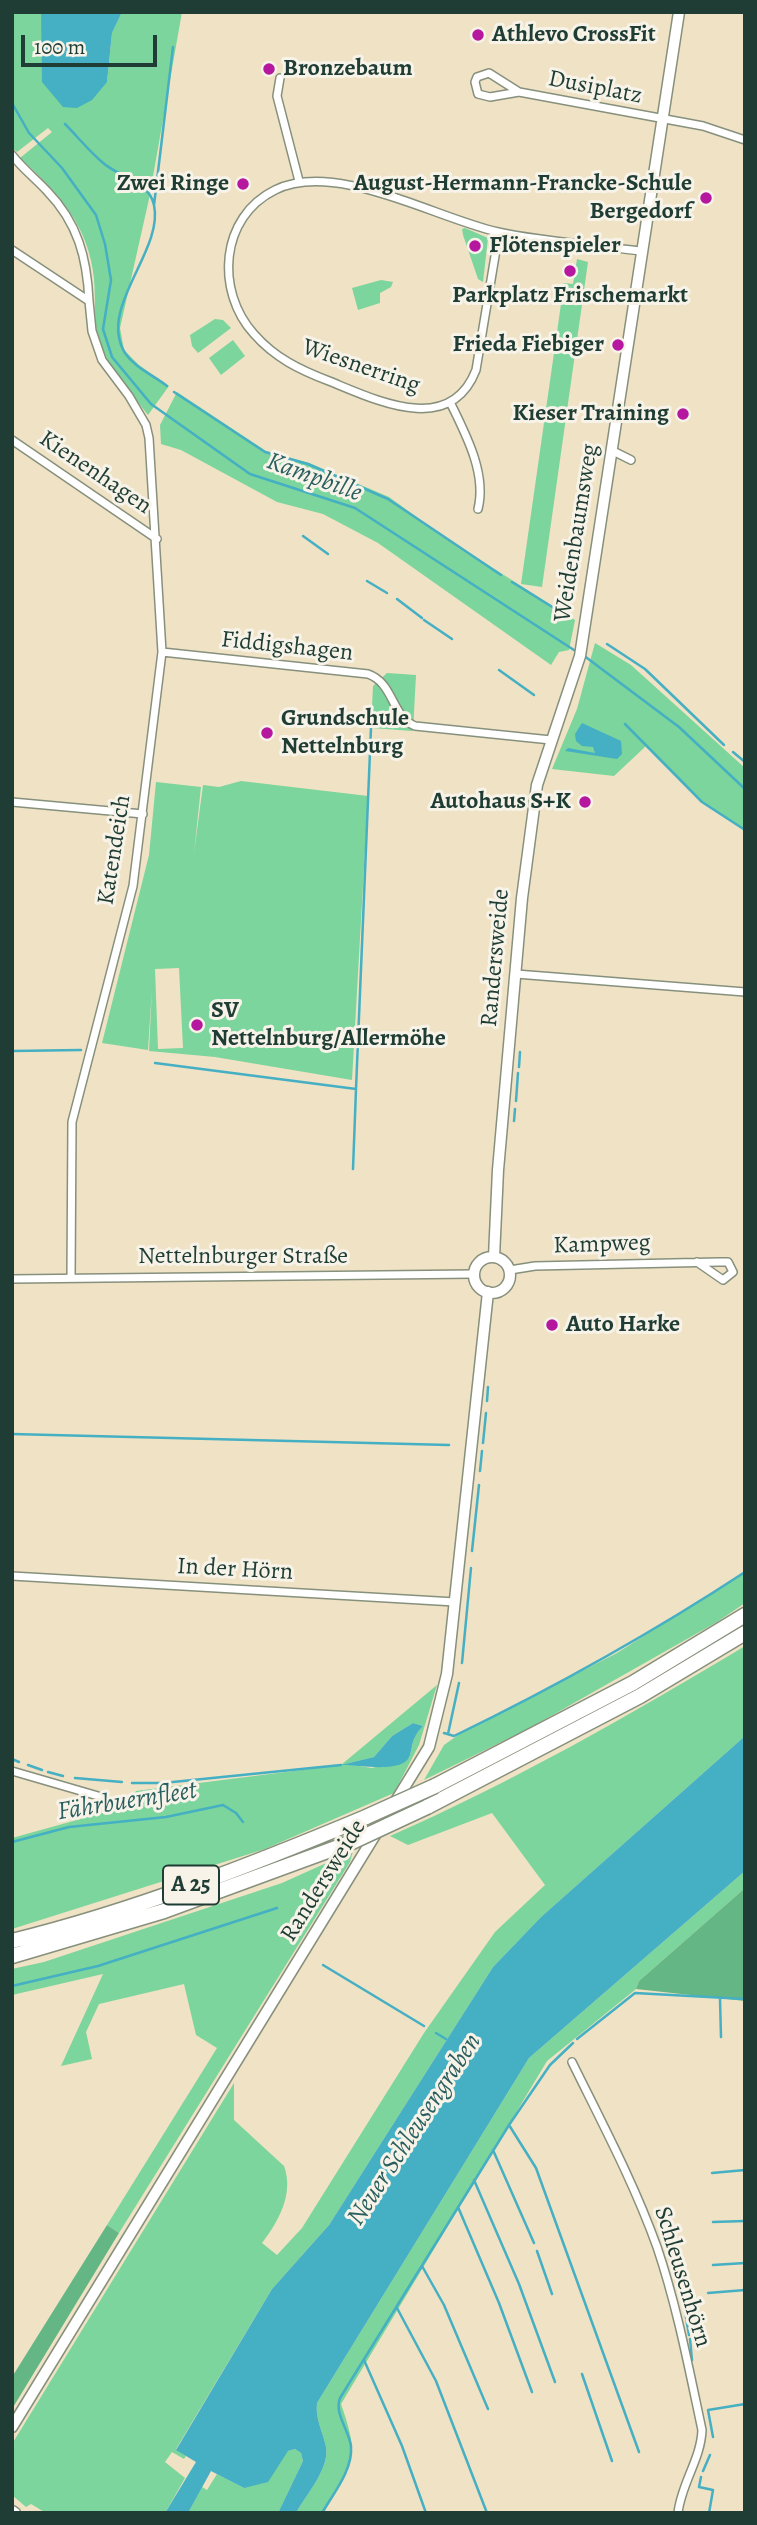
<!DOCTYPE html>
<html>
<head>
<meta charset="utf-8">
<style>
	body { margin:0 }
	#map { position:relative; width:757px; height:2525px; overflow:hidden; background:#efe2c5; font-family:Alegreya,serif }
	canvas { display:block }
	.frame { position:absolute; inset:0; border:14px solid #1f3d34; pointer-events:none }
	.scale { position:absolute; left:21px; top:35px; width:136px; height:32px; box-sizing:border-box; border:4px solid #1f3d34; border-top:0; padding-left:9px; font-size:21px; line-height:24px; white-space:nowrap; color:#1f3d34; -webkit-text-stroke:5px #f7f3e8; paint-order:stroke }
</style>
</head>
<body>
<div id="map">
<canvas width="757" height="2525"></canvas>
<div class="frame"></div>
<div class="scale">100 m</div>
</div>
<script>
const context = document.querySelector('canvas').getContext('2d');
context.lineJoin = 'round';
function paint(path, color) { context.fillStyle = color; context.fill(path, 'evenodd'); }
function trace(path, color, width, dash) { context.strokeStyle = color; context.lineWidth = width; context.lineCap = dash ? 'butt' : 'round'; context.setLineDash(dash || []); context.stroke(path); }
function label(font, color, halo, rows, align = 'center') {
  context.font = font + ' Alegreya,serif'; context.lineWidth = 6; context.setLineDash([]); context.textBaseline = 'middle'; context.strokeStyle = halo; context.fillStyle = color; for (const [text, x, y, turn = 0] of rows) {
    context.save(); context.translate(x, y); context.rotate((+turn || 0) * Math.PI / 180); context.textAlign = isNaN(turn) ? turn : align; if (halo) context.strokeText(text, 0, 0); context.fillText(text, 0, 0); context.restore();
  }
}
const green = new Path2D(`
	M12,12H41L42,29L107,82L112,33L122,12H182L149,199L120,328L124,350L139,365L169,386L148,415C131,392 109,370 100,343C93,323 96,300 94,279C89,226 58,192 20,158L52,132L48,128L17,152L12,148Z
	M465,228L488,238L483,282L478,279L463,235L462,229Z
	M577,259L588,262L542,587L521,584L564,283L573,284Z
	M381,280L393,282L391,287L380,293V303L358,310L352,288Z
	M215,319L223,320L231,328L198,353L192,346L190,335Z
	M233,340L245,356L221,375L209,358Z
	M177,392L266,451L309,463L389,497L447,539L575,620L569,650L559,652L551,665L378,543L323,514L277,502L181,450L161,444L160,425Z
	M595,643L631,665L745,768V830L702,802L646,746L614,776L552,769L577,709Z
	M387,673L416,675L413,731L371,728L373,686Z
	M241,781L368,796L352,1080L215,1057L149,1051L152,988L148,1050L102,1043L149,855L156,782L201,787L194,853L203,785L219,787ZM179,968L183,1048L158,1049L155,969Z
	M745,1572V1603L717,1622L528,1729L424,1780L444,1745L461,1733L617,1653Z
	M745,1646V1736L541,1917L493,1967L329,2225L272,2289L176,2449L186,2456L184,2459L172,2452L165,2462L185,2478L165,2513H46L31,2504L26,2507L12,2495V2444L234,2083V2120L284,2166C294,2193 279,2221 262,2243L277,2255L302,2228L424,2033L495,1932L545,1885L492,1813L408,1845L390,1836C513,1782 630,1715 745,1646Z
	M437,1685L419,1745L394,1793L265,1849L12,1929V1838L120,1808L132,1800L136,1791L341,1765ZM413,1723L423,1726L416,1732L409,1758L372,1768L346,1764L374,1757L392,1736Z
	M353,1851L350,1862L119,2233L107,2225L217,2048L196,2035L184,1984L99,2004L86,2032L92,2059L61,2066L103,1974L12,1995V1969L44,1962L282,1883Z
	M745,1871V1888L639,1981L636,1989L547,2061L341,2404C361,2462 353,2461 324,2513H296C306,2495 330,2468 326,2447C323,2432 315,2419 317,2403L529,2058Z
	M295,2449L301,2453L303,2461L278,2513H188L202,2487L207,2490L217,2474L244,2488L288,2451Z`);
const forest = new Path2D(`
	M745,1888V2001L636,1989L639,1981Z
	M107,2225L119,2233L12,2409V2377Z`);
const water = new Path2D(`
	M41,12H122L112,33L107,82L92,100L77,108L63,107L42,82Z
	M582,723L621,741L622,754L617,759L565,751L568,748L595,753L593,747L582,746L576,741L575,734Z
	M413,1723L423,1726C413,1735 413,1744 410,1755C404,1775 356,1764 341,1765L374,1757L392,1736Z
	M745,1736V1871L529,2058L317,2403C315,2419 323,2432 326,2447C330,2468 306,2495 296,2513H278L303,2461L301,2453L295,2449L288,2451L268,2482L244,2488L211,2471L188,2513H165L196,2462L176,2450L272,2289L329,2225L493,1967L541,1917Z`);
const stream = new Path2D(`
	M12,103L29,133L62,168L96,215L105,244L111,280L103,329L112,357L151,404L250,474L355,508L577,652
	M65,124C77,136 89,151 102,162C118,177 149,181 154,205C164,251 97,308 125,353C135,368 153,375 167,386
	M154,205L173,47
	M174,392L265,452L308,464L388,499L501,575
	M303,536L328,554
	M367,581L387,593
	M512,582L570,618
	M397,599L422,618
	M424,620L452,639
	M607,644L645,669L724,745
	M583,655L679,727L745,789
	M499,670L534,695
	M625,724L702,802L745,830
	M733,752L745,762
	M12,1051L81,1050
	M155,1063L356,1089L353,1169
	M519,1067L520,1052
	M356,1089L371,728
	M516,1101L518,1073
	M514,1121L515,1109
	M487,1401L488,1387
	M12,1434L449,1445
	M483,1443L486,1413
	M480,1471L482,1451
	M472,1551L479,1485
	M462,1663L471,1568
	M444,1733L454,1736C553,1688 652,1633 745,1572
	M448,1734L459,1683
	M12,1759L19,1762
	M28,1765L42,1770
	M48,1772L63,1776
	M75,1778L122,1782
	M132,1783H163L341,1765
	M12,1842L69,1827L166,1817L223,1805L236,1813L243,1822
	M323,1965L424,2026
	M12,1986L98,1966L277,1908
	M720,1999L721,2037
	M436,2033L446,2039
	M577,2039L635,1993L745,1999
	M509,2125L536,2168L639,2452
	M493,2150L534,2243
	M712,2173L745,2170
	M474,2180L519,2284L555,2382
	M458,2207L499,2303L532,2392
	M713,2222L745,2221
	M537,2251L552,2294
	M713,2265L745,2263
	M422,2266L444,2305L488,2409
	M708,2293L745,2290
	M683,2300L689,2335
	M397,2308L436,2381L487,2513
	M690,2339L692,2360
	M364,2360L402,2446L426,2513
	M582,2374L612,2461
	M713,2437L708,2410L745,2404
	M703,2471L710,2455
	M701,2477L699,2487L713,2490L709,2513
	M322,2513C333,2494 353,2470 351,2446C349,2430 334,2414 340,2398L509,2125L550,2065L573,2043`);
const street = new Path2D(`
	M280,78L277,96L299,181
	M519,92L490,97L478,94L475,82L477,77L489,73L519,92L703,126L745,140
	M12,155C22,168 36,179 47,191C78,223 87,258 89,301
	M499,232L476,370C450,437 376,400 329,381C300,370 275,358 254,334C215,291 220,217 275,190C336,160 435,218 498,232C544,242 594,245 640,251
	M12,250L89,301L92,331L102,360L129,396L146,425L149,438L162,652L133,886L72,1122L71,1278
	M450,402C465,433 487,473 478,509
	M12,440L157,539
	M611,450L631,460
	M162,652L368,674C394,683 391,716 415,726L551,740
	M12,802L143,814
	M516,974L745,992
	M510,1270L535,1266L719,1262H728L733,1272L723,1280L697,1262
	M12,1279L474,1274
	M12,1576L455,1602
	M12,1771L105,1798
	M572,2062C602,2123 634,2183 657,2247C677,2306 689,2369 702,2430C701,2459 681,2484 678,2513`);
const secondary = new Path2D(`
	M494,1257L498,1170L522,898L537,785L580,656L679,12
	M474 1275a18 18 0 1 1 36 0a18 18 0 1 1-36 0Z
	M12,2427L429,1747L447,1674L488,1292
	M12,2511L15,2513`);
const highway = new Path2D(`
	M435,1786L633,1683L745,1615
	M427,1807L640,1696L745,1633
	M12,1941C134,1911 251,1865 366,1817
	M12,1956L164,1911L352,1842`);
const highwayBridge = new Path2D(`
	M366,1817L435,1786
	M352,1842L427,1807`);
const markers = [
	[478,35,7,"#b5179e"],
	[269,69,7,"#b5179e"],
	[243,184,7,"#b5179e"],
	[706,198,7,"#b5179e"],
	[475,246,7,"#b5179e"],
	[570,271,7,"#b5179e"],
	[618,345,7,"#b5179e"],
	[683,414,7,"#b5179e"],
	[267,733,7,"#b5179e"],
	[585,802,7,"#b5179e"],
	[197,1025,7,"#b5179e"],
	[552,1325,7,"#b5179e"]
];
const shields = [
	[191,1885,56]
];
const shieldNames = [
	["A 25",191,1885]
];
const poiNames = [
	["Athlevo CrossFit",492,35],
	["Bronzebaum",283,69],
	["Zwei Ringe",229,184,"right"],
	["August-Hermann-Francke-Schule",692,184,"right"],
	["Bergedorf",692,212,"right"],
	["Flötenspieler",489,246],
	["Parkplatz Frischemarkt",570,296,"center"],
	["Frieda Fiebiger",604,345,"right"],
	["Kieser Training",669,414,"right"],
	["Grundschule",281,719],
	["Nettelnburg",281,747],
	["Autohaus S+K",571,802,"right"],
	["SV",211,1011],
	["Nettelnburg/Allermöhe",211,1039],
	["Auto Harke",566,1325]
];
const streetNames = [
	["Dusiplatz",595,88,11],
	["Wiesnerring",361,367,19],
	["Kienenhagen",95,473,34],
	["Weidenbaumsweg",577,533,-81],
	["Fiddigshagen",287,647,6],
	["Katendeich",115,850,-81],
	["Randersweide",496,958,-85],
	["Kampweg",602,1245,-2],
	["Nettelnburger Straße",243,1257],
	["In der Hörn",235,1570,3],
	["Randersweide",324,1881,-58],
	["Schleusenhörn",682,2277,73]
];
const waterNames = [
	["Kampbille",314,478,20],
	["Fährbuernfleet",127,1802,-9],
	["Neuer Schleusengraben",415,2130,-57]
];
paint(green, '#7bd59c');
paint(forest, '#64b684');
paint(water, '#45afc3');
trace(stream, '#45afc3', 2.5);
trace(street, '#87907c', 10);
trace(secondary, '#87907c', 13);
trace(highway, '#87907c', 17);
trace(street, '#fff', 7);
trace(secondary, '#fff', 10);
trace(highway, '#fff', 14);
trace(highwayBridge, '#87907c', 17, []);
trace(highwayBridge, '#fff', 14);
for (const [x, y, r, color] of markers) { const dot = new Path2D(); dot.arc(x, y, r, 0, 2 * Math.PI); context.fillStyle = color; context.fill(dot); trace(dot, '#f7f3e8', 2.5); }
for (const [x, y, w] of shields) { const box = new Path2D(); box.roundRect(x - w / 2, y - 19.5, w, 39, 5); context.fillStyle = '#f7f3e8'; context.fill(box); trace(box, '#1f3d34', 2); }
label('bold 23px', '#1f3d34', null, shieldNames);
label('bold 24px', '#1f3d34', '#f7f3e8', poiNames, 'left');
label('24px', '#1f3d34', '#f7f3e8', streetNames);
label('italic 26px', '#2a5f5f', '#f7f3e8', waterNames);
</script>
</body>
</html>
